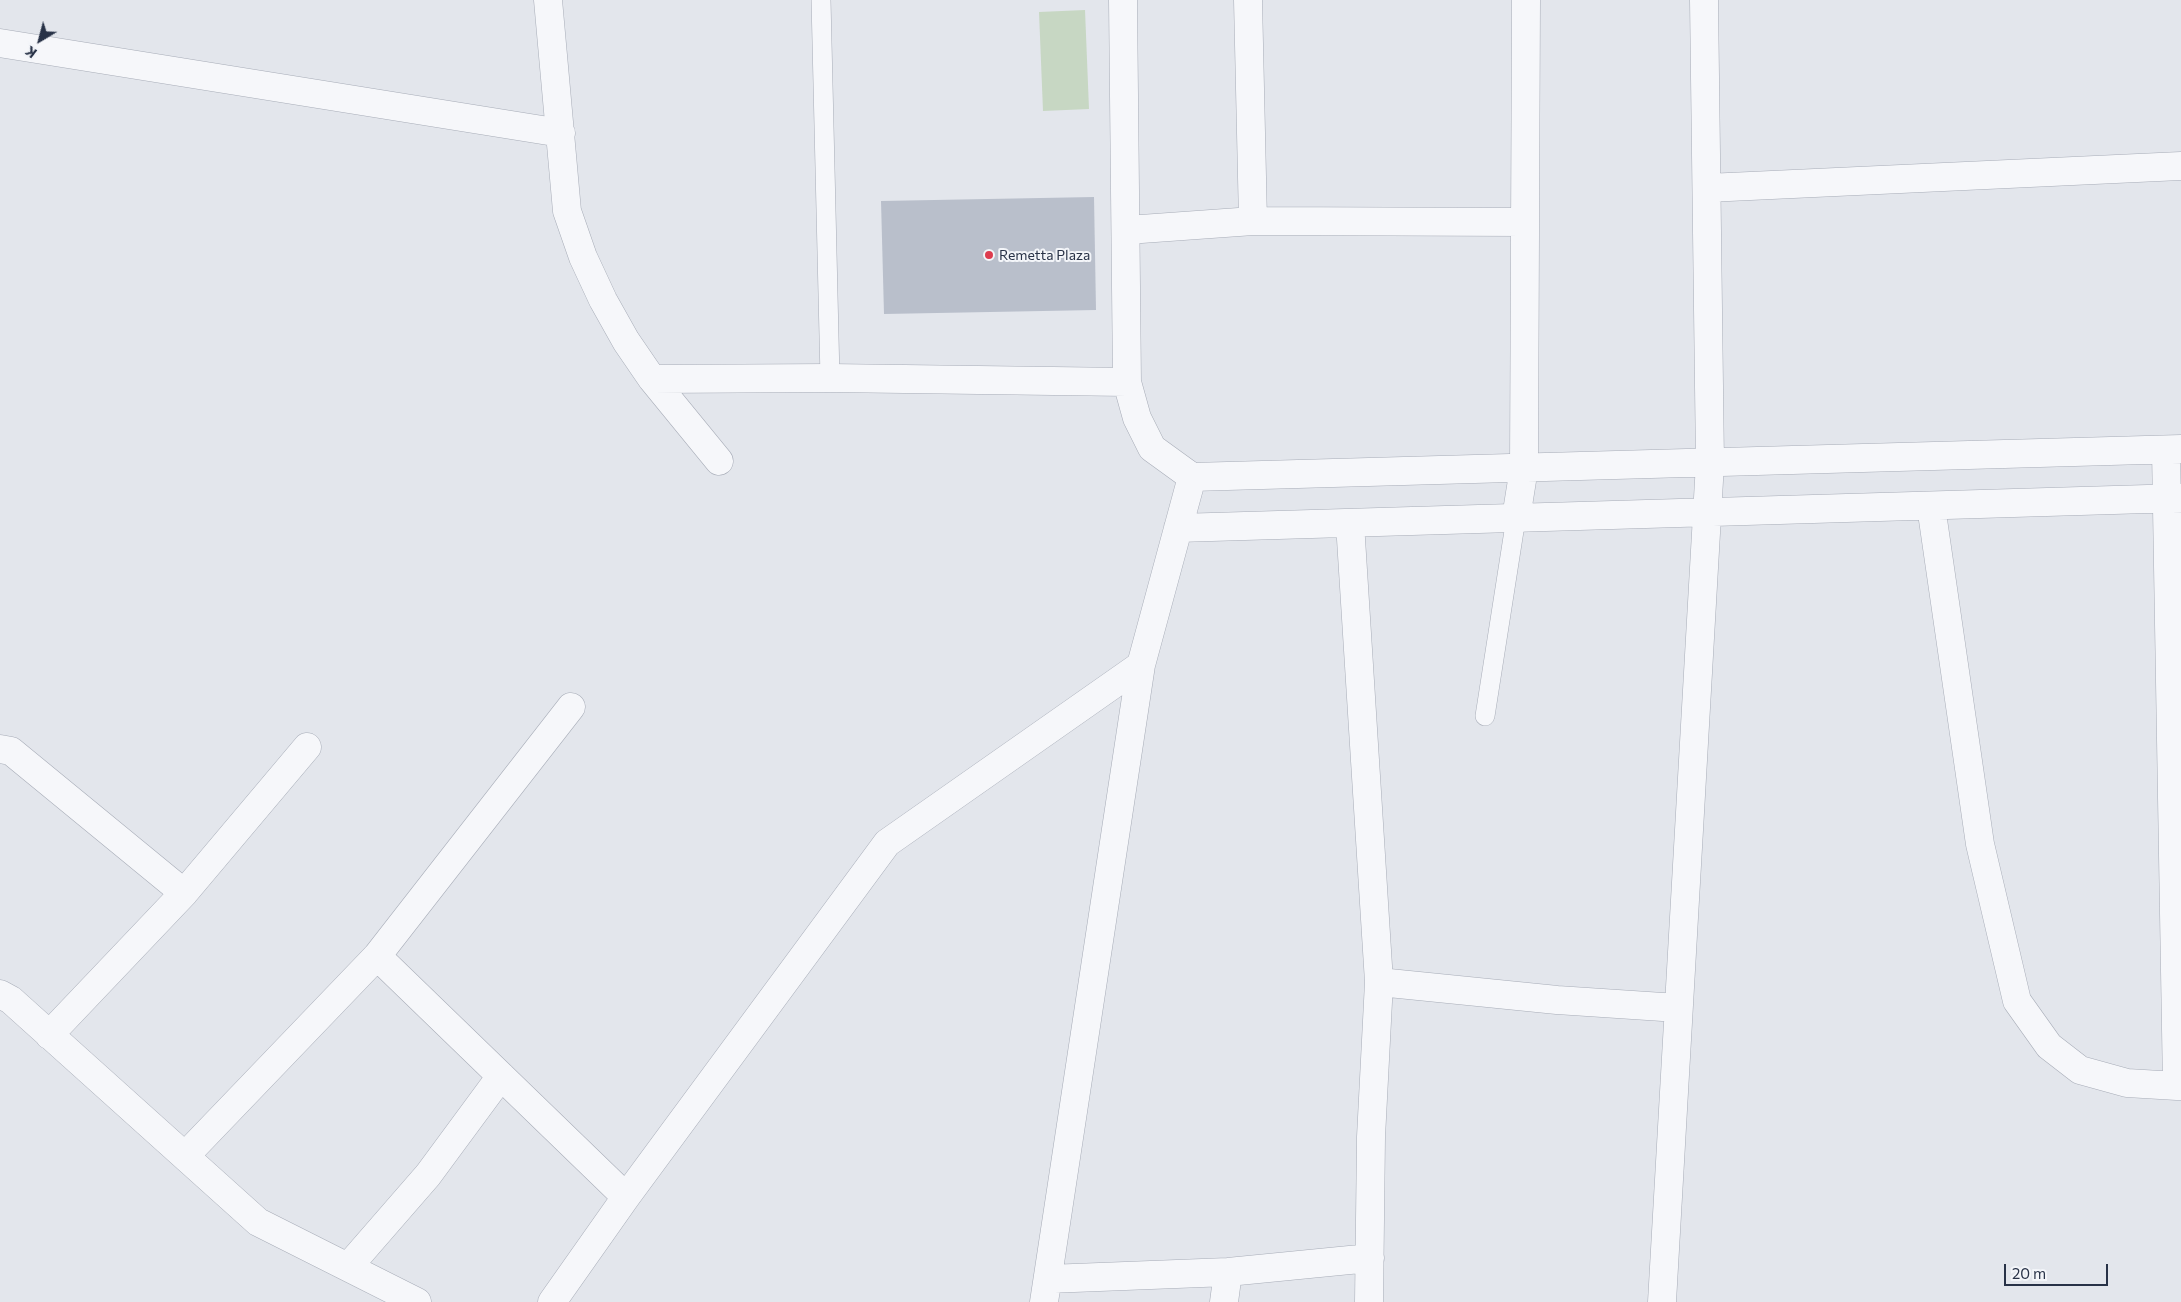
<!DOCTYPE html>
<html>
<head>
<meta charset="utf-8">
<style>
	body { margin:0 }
	#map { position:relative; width:2181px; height:1302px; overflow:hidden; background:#e3e6ec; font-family:Commissioner,sans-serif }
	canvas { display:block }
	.north { position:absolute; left:15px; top:15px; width:50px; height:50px; -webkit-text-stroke:4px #f3f5f9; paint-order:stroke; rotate:217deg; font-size:14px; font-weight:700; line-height:20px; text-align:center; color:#283247 }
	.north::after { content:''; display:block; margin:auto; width:18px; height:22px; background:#283247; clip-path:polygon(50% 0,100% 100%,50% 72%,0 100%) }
	.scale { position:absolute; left:2004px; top:1264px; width:104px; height:22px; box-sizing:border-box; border:2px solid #283247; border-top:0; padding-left:6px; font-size:15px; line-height:18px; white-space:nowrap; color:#283247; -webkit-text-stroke:4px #f3f5f9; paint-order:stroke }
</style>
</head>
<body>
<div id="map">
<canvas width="2181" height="1302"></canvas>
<div class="north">K</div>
<div class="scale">20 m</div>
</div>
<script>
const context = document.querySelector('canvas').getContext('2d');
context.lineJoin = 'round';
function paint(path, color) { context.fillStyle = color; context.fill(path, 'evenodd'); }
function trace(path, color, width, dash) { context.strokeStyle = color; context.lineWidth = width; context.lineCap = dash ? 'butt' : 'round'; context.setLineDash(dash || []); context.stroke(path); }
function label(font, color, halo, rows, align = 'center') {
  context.font = font + ' Commissioner,sans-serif'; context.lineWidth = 4; context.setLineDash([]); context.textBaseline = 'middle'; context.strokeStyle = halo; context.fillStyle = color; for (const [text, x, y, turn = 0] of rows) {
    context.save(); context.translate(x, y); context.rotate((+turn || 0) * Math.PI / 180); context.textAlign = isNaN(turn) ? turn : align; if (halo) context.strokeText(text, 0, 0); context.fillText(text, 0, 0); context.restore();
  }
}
const green = new Path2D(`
	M1085,10L1089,109L1043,111L1039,12Z`);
const building = new Path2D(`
	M1094,197L1096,310L884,314L881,201Z`);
const service = new Path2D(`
	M821,0L830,378
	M1485,716L1516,518`);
const minor = new Path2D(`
	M548,0L567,211L583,257L603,300L626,341L652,379L719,461
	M1123,0L1127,382L1137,418L1152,448L1192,477L2181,449
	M1248,0L1253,221
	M0,43L561,133
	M1707,188L2181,166
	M1127,230L1253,221L1525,222
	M652,379L830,378L1127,382
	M2166,450L2177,1086H2181
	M1931,506L1980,844L2017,1001L2049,1046L2080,1070L2127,1083L2177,1086
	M1516,518L1524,468L1526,0
	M1350,523L1379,982L1371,1137L1369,1302
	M1178,528L2181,498
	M0,749L11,751L184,893
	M377,956L626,1197
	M1379,982L1557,1000L1678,1008
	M0,994L11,1000L258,1222L417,1302
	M49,1035L184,893L307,747
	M185,1156L377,956L571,707
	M348,1267L428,1175L501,1076
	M1048,1279L1228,1272L1370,1258
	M552,1302L626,1197L887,843L1141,665
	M1044,1302L1141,665L1192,477
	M1224,1302L1228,1272
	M1662,1302L1710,463L1704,0`);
const markers = [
	[989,255,5,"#dd3c4f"]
];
const poiNames = [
	["Remetta Plaza",999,255]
];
paint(green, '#c7d7c3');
paint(building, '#b9bfcb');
trace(service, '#a7acb7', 20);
trace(minor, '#a7acb7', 29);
trace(service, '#f6f7fa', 19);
trace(minor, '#f6f7fa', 28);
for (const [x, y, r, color] of markers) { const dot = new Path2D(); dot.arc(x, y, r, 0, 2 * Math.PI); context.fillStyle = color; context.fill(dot); trace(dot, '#f3f5f9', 2); }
label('14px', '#283247', '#f3f5f9', poiNames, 'left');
</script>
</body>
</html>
